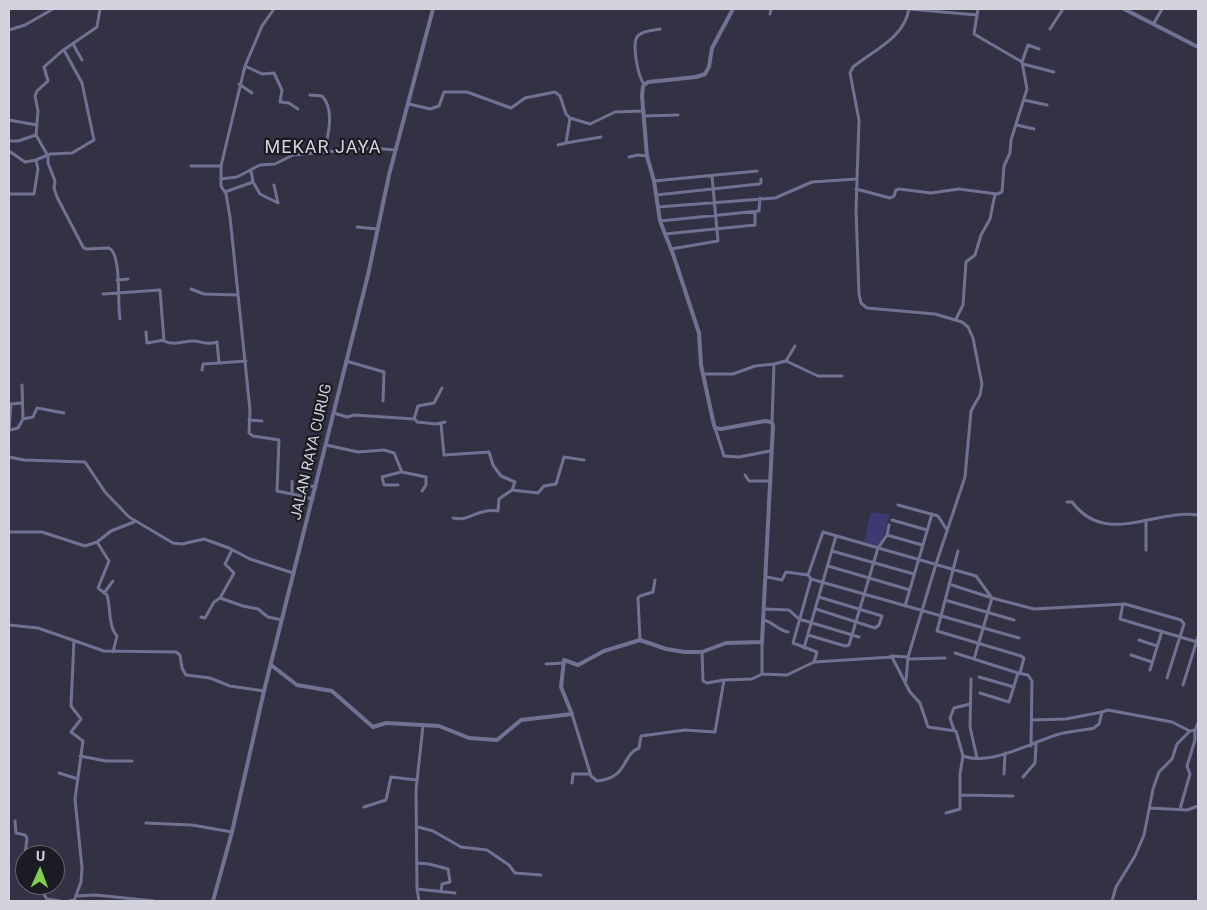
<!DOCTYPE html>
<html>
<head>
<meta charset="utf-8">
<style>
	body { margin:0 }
	#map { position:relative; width:1207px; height:910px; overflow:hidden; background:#333244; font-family:Roboto,sans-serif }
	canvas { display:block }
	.frame { position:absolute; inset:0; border:10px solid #d3d3de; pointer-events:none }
	.north { position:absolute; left:15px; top:845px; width:50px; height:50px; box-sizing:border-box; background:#1b1b23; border:1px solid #65656e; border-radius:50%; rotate:2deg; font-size:14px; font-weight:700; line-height:20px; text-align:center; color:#d3d3de }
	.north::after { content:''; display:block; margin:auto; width:18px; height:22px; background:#80d051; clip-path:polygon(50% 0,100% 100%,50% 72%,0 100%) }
</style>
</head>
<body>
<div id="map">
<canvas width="1207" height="910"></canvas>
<div class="frame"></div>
<div class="north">U</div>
</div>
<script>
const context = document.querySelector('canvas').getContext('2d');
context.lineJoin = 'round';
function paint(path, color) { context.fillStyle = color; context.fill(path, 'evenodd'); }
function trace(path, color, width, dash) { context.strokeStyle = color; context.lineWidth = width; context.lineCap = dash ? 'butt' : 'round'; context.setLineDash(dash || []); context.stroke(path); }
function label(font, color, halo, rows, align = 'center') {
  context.font = font + ' Roboto,sans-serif'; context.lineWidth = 4.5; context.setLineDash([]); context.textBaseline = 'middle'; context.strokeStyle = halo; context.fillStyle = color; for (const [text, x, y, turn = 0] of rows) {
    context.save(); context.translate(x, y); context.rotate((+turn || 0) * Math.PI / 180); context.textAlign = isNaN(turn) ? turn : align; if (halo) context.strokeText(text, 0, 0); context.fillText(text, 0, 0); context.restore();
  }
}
const green = new Path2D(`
	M871,512L890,515L879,547L864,542Z`);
const minor = new Path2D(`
	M100,9L97,27L62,51L44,67L48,81L37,91L35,96L38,111L36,135L48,156V163L55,181L54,188L57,197L83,247L86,249L109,248C122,254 117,304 120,319
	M274,9L262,26L245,66L221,166V186L226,194L230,217L250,410L249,433L253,436L279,440L277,491L292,494
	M909,9L977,15
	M770,14L771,9
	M1154,23L1162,9
	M1050,29L1063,9
	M9,30L25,25L53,9
	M73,44L82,60
	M1022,62L1028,45L1039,49
	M1023,64L1054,72
	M245,66L262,74L274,73L282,90L280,102L289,103L298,109
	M239,84L252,93
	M644,84C638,77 632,45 637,37C640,31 654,30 660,29
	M310,95L322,96C335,109 328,135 325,151
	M1024,100L1047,105
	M409,104L430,109L439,106L444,92H467L511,108L525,98L555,92L560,96L566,114L570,118
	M644,116L678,115
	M9,120L37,125
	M1017,125L1034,129
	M601,137L566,143L570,118L590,124L615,112L644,111
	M9,141H18L36,135
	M558,145L566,143
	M9,151L25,162L36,160
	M629,157L638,155L647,156
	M191,166H221
	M251,171L253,182
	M221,179L237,177L260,165L275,164L293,155L370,148L396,150
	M654,181L757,171
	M856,189L890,198L894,196L896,190L899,189L931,193L959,189L997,194L1002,192L1004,166L1010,153L1011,140L1027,89L1022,62L974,34L978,9
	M225,192L253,182L260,194L278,203L274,185
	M9,194H34L38,169L36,160L50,154L72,153L94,140L82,83L64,50
	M656,195L759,184L761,183V179
	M658,207L775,198L812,182L856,179
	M660,221L759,211L760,198
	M357,227L378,229
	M665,234L755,225V212
	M671,249L718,241L712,176
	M117,280L128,279
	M191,289L204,294L237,295
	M103,294L160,290L164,341C174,346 182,341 193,341C202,341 207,346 217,342L219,363L246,361
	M956,319L963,305L966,262L975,255L981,235L990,219L995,194
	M146,332L147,343L164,340
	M346,361L384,372L383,401
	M786,361L818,376H842
	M202,370L203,364L219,363
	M703,374H733L755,366L774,364
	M334,413L347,417L354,415L414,419L418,406L434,403L442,388
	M23,419L33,417L37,408L64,413
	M415,419L417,422L436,424L445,422
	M249,420L262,421
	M772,422L774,364L786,361L795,346
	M441,424L444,455L489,452L493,465L501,476L515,482L512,490L499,499L498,511C476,508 471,522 453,518
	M715,428L724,456L739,457L770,451
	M9,430L11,404L21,403
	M10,430L18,428L23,419L22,385
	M326,445L358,452L384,450L394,453L402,472L426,477V485L422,491
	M9,457L24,460L85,462L105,492L129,517L173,543L182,544L204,539L229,548L250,559L293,573
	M745,475L749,481H771
	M292,481V494L313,499
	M306,485L316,487
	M398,485H384L382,477L401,472
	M512,490L538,493L544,486L556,484L564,457L584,460
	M1067,502H1072C1106,547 1153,509 1198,515
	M898,505L938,516L947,530
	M892,520L927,530
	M1146,520V550
	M9,532H42L85,546L97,542
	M887,535L922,545
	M232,550L225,564L234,573L220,598L243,606L258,609L268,617L282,620
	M832,551L914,574
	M958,551L937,631L1021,656L1024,658L1020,673
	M828,566L910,590
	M767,577L782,580L786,572L808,575
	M811,579L1019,638
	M949,584L992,598L974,659
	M104,593L113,581
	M945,600L1014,620
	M1123,604L1120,619L1197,642
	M905,606L932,514
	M765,609L789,610L799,619L859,637
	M816,609L875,628L879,625L882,616L819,597
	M201,617L205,618L214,602L220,598
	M764,620C774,623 778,630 788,632
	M9,625L38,628L104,651L176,652L180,655L182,668L186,675L210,678L230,686L264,691
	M808,635L845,646L849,645L878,548L887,535L889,525
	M640,640L638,598L640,596L653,592L655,580
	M1139,640L1157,646
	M804,648L836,536
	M113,652L117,636C108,626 111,608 107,595L98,588L109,561L97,542L111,531L134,522
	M702,652L703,681L707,683L724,680
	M955,653L1018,673L1009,702L980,693
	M1131,655L1152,662
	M891,656L908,657
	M910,659L945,658
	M814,662L817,652L793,643L811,579L808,575L823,532L976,576L992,598L1034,609L1125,604L1181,620L1184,624L1167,678
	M546,664L563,663
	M1150,670L1162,631
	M1018,673L1028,675L1032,681L1031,746
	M762,674V642
	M979,677L1014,687
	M971,679L970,727L977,758
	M906,680L908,657L936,564L965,477L971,411L980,395L982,384L973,338L968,327L962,322L935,314L867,308L861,303L859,294L856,210L859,120L850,73L853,67C874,50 904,38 909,9
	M1183,685L1198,637
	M572,714L591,776L597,781C629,778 621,755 639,748L641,736L685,730L715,732L724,680L752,679L762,674L787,675L814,662L892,657L910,692L920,703L928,727L956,731L963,756C990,766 1031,743 1056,735C1068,731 1082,731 1094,728L1099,724L1102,712L1108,710L1172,722L1190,731L1195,730L1198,723
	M1032,720L1066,719L1102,712
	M954,730L950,718L954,708L970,704
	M80,756L106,761H132
	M59,773L78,779
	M1004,774L1005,753
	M1023,777L1035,763L1036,744
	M572,783L573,774H590
	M960,795L1013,796
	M364,807L386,800L391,777L417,780
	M1150,808L1187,810L1198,806
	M1180,809L1190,774L1187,766L1195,740V730
	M946,813L960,809V774L963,756
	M15,821L16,833L25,835L27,838L25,855
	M146,823L192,825L232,832
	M418,827L433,831L461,847L487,850L509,865L515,873L541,875
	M417,863L429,864L448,869L450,882L442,884L441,891
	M37,885L47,899L60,901
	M417,889L455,893
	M76,896L96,895L154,901
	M69,901L74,900
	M74,901L81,882L82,868L75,799L83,741L71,732L81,719L71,706L74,640
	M419,901L417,889L416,790L423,726
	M1112,901L1116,887L1135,856L1144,835L1153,789L1159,772L1172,759L1177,744L1190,731`);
const tertiary = new Path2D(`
	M1124,9L1198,47
	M271,665L297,685L332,691L373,727L386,723L439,726L469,738L497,740L521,720L572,714L561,687L564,660L578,665L604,651L640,640L666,649L685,652H702L726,643L762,642L773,425L771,422L765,421L721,429L715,428L714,425L701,365L699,333L673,254L660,221L654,181L647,156L642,96L643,86L648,82L696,77L705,74L709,67L712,48L733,9
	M213,901L232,832L264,691L368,275L389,175L433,9`);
const streetNames = [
	["JALAN RAYA CURUG",312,452,-77]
];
const quarterNames = [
	["MEKAR JAYA",323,148]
];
paint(green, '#3f3971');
trace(minor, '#727193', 3);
trace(tertiary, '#727193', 4);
label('15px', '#d3d3de', '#1b1b23', streetNames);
context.letterSpacing = '1px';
label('18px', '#d3d3de', '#1b1b23', quarterNames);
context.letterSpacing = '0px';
</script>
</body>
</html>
